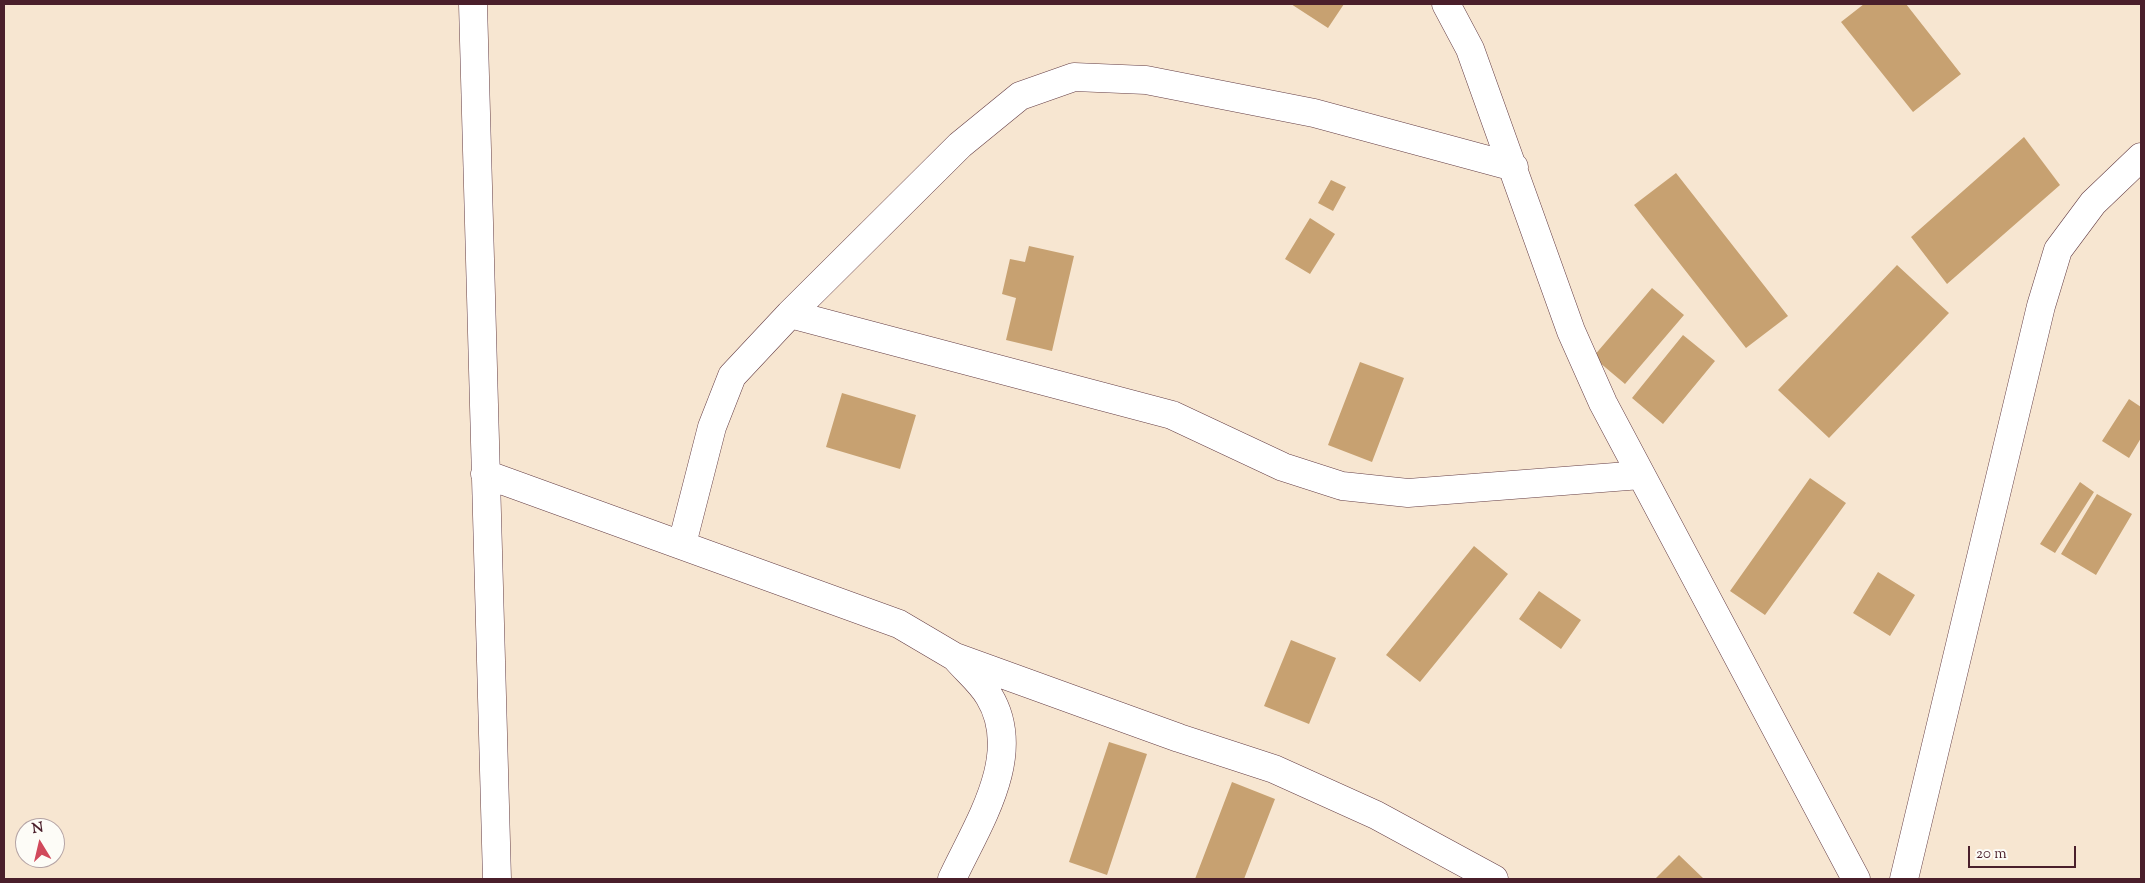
<!DOCTYPE html>
<html>
<head>
<meta charset="utf-8">
<style>
	body { margin:0 }
	#map { position:relative; width:2145px; height:883px; overflow:hidden; background:#f7e6d1; font-family:"Sorts Mill Goudy",serif }
	canvas { display:block }
	.frame { position:absolute; inset:0; border:5px solid #4a1f2b; pointer-events:none }
	.north { position:absolute; left:15px; top:818px; width:50px; height:50px; box-sizing:border-box; background:#fdfcf7; border:1px solid #b5a4a5; border-radius:50%; rotate:351deg; font-size:14px; font-weight:700; line-height:20px; text-align:center; color:#4a1f2b }
	.north::after { content:''; display:block; margin:auto; width:18px; height:22px; background:#d1495b; clip-path:polygon(50% 0,100% 100%,50% 72%,0 100%) }
	.scale { position:absolute; left:1968px; top:846px; width:108px; height:22px; box-sizing:border-box; border:2px solid #4a1f2b; border-top:0; padding-left:6px; font-size:15px; line-height:18px; white-space:nowrap; color:#4a1f2b; -webkit-text-stroke:4px #fdfcf7; paint-order:stroke }
</style>
</head>
<body>
<div id="map">
<canvas width="2145" height="883"></canvas>
<div class="frame"></div>
<div class="north">N</div>
<div class="scale">20 m</div>
</div>
<script>
const context = document.querySelector('canvas').getContext('2d');
context.lineJoin = 'round';
function paint(path, color) { context.fillStyle = color; context.fill(path, 'evenodd'); }
function trace(path, color, width, dash) { context.strokeStyle = color; context.lineWidth = width; context.lineCap = dash ? 'butt' : 'round'; context.setLineDash(dash || []); context.stroke(path); }
const building = new Path2D(`
	M1291,4H1344L1328,28Z
	M1864,4H1906L1961,74L1913,112L1841,22Z
	M2024,137L2060,185L1947,284L1911,237Z
	M1676,173L1788,316L1746,348L1634,205Z
	M1331,180L1346,187L1333,211L1318,203Z
	M1310,218L1335,234L1310,274L1285,259Z
	M1029,246L1074,256L1052,351L1006,340L1016,298L1002,294L1010,259L1025,262Z
	M1897,265L1949,313L1829,438L1778,390Z
	M1652,288L1684,315L1625,384L1593,357Z
	M1683,335L1715,361L1663,424L1632,398Z
	M1360,362L1404,378L1372,462L1328,445Z
	M842,393L916,415L900,469L826,447Z
	M2129,399L2141,407V438L2129,458L2102,441Z
	M1810,478L1846,503L1765,615L1730,591Z
	M2080,482L2094,492L2055,553L2040,544Z
	M2097,494L2132,514L2096,575L2061,554Z
	M1474,546L1508,574L1420,682L1386,655Z
	M1878,572L1915,595L1890,636L1853,613Z
	M1539,591L1581,620L1561,649L1519,619Z
	M1291,640L1336,658L1309,724L1264,706Z
	M1109,742L1147,754L1107,875L1069,862Z
	M1232,782L1275,799L1244,879H1195Z
	M1679,855L1704,879H1655Z`);
const minor = new Path2D(`
	M473,4L497,879
	M1446,4L1470,49L1571,331L1603,403L1856,879
	M790,314L1172,415L1283,467L1342,486L1408,493L1641,475
	M485,474L899,624L955,657L1179,738L1274,769L1376,815L1494,879
	M682,544L712,427L732,376L790,314L960,145L1020,96L1074,77L1146,80L1314,113L1514,167
	M952,879C977,825 1025,755 989,696C981,682 966,670 956,658
	M1904,879L2041,306L2058,250L2093,203L2141,157`);
paint(building, '#c7a171');
trace(minor, '#643d44', 29);
trace(minor, '#fff', 28);
</script>
</body>
</html>
